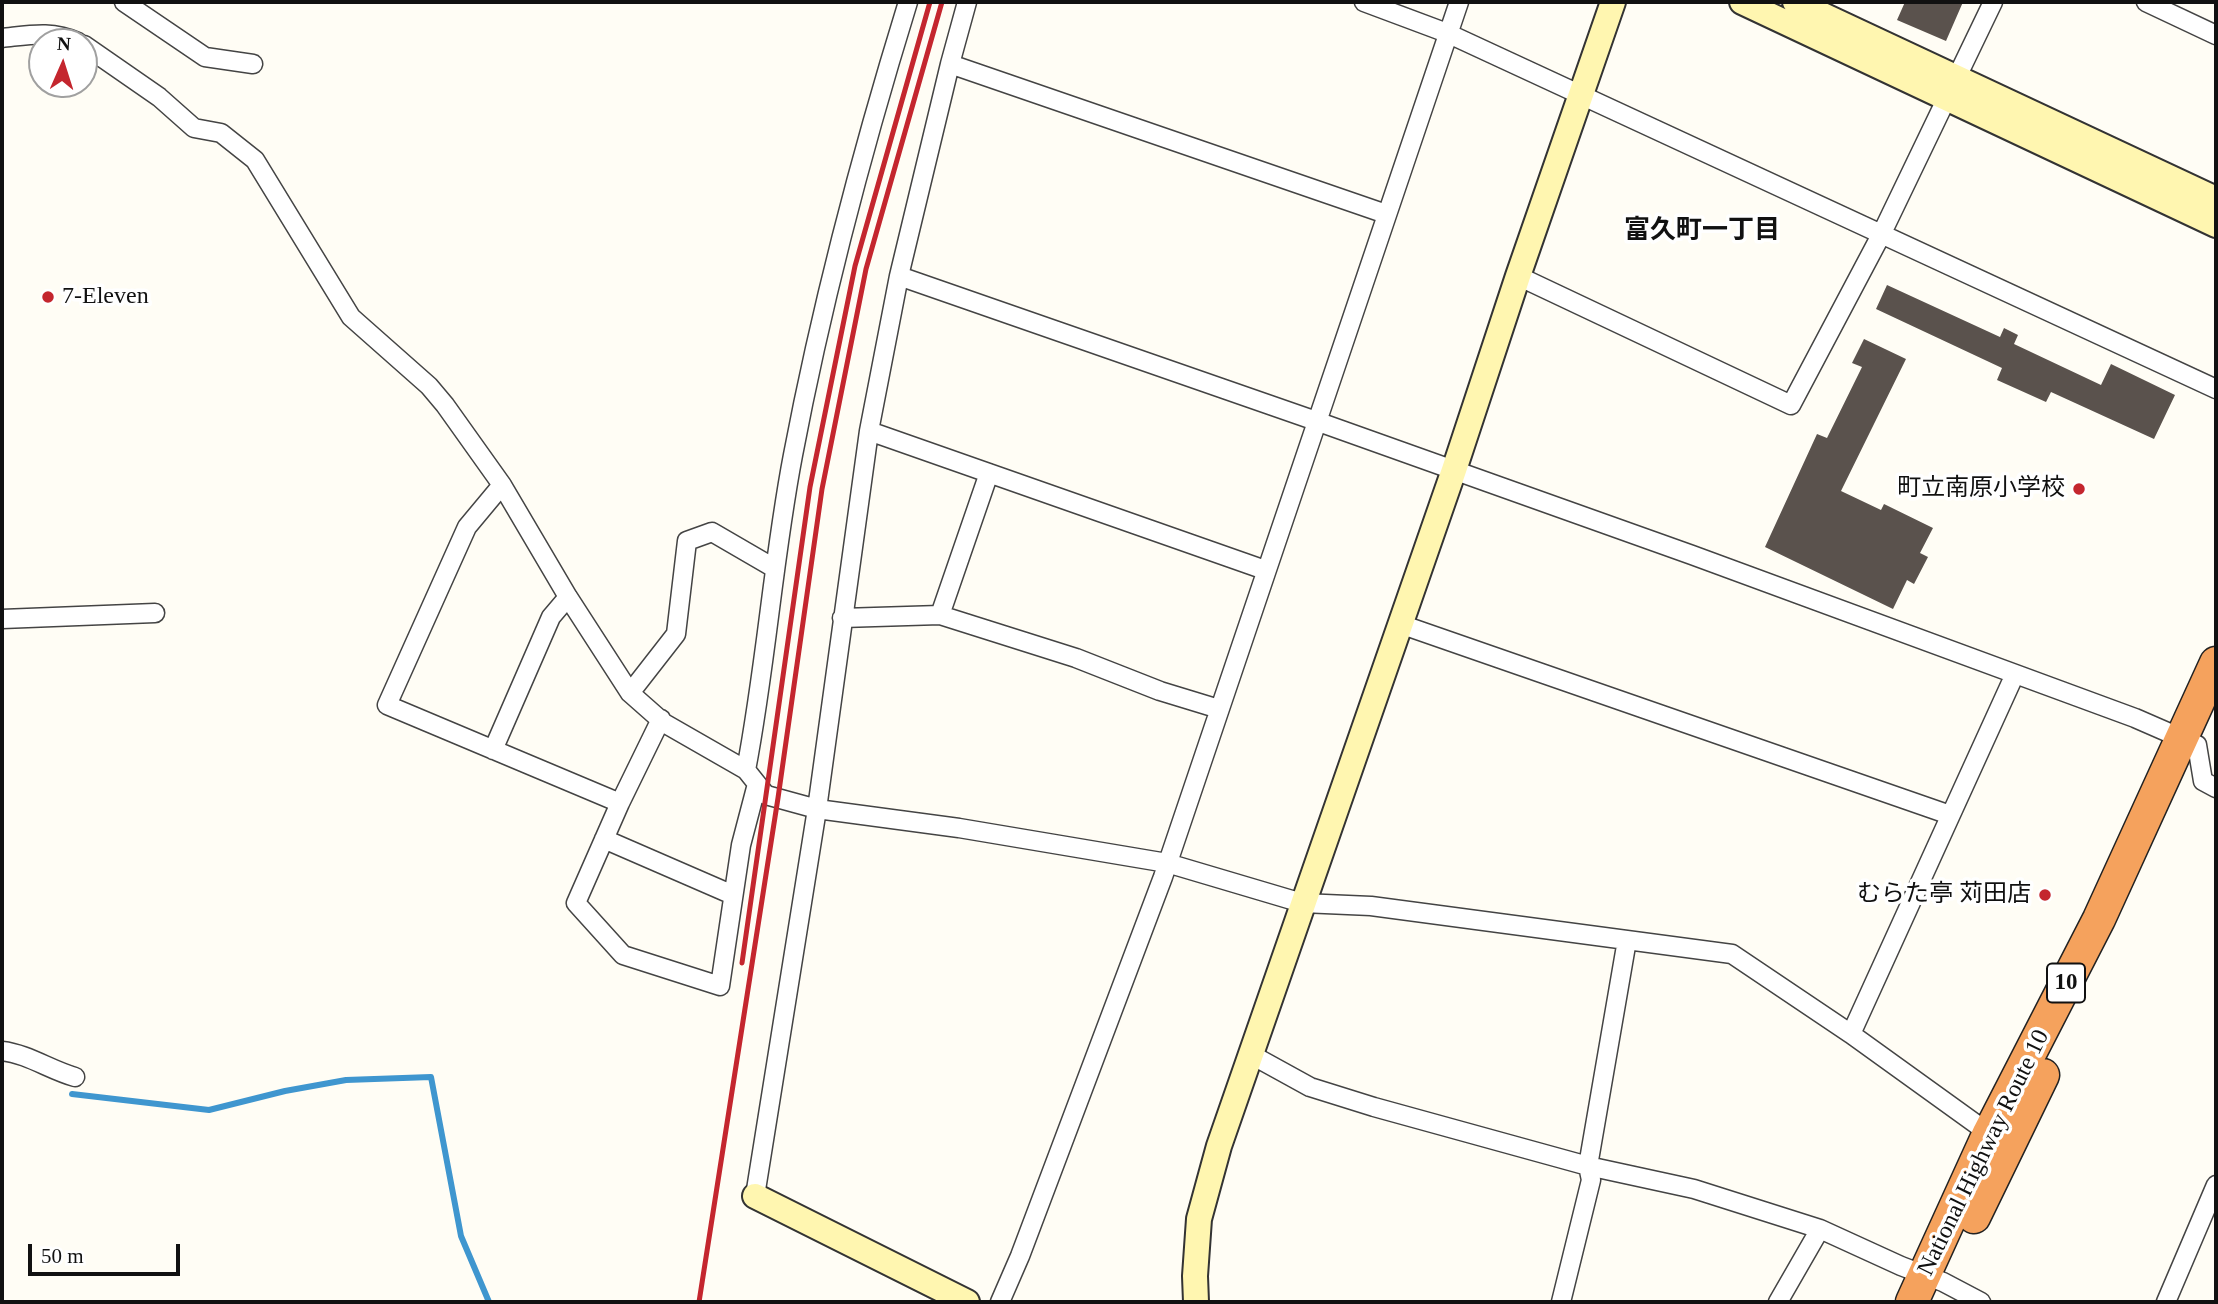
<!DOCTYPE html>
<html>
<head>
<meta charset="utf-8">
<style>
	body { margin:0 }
	#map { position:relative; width:2218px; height:1304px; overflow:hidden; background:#fffdf5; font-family:"Times New Roman",serif }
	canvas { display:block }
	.frame { position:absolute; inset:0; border:4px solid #111; pointer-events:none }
	.north { position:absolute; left:28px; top:28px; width:70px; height:70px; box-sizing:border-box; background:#fff; border:2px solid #a0a0a0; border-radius:50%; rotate:3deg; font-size:19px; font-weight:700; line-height:28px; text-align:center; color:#111 }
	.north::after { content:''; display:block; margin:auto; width:24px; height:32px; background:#c4262e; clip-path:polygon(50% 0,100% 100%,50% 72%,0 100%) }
	.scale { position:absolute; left:28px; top:1244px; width:152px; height:32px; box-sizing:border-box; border:4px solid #111; border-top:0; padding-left:9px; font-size:21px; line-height:24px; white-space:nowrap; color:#111; -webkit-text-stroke:5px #fff; paint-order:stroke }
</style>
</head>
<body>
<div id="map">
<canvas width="2218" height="1304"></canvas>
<div class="frame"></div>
<div class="north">N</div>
<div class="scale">50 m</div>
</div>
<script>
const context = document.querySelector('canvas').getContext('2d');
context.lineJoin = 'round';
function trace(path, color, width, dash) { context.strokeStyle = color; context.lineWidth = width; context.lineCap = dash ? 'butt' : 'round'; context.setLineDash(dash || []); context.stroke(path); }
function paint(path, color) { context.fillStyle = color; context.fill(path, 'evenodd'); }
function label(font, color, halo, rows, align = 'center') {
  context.font = font + ' "Times New Roman","Noto Sans JP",serif'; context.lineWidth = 7; context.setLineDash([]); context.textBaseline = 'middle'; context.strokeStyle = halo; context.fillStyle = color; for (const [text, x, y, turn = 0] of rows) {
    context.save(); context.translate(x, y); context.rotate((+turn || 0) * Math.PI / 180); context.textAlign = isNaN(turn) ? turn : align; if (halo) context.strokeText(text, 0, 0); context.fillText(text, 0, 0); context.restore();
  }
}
const stream = new Path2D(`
	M72,1094L209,1110L285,1091L346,1080L431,1077L461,1236L489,1302`);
const building = new Path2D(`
	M1905,2H1963L1946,41L1897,20Z
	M1887,285L2000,337L2004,328L2018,335L2014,344L2101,385L2111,364L2175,395L2154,439L2051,392L2046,402L1997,380L2002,368L1876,309Z
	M1864,339L1906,359L1841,491L1881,510L1884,504L1933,528L1920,553L1928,557L1914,584L1907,580L1893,609L1765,547L1817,434L1827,438L1862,367L1852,363Z`);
const street = new Path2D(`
	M124,2L205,57L253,64
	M1364,2L1447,33L2216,389
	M2146,2L2216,35
	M2,38C30,35 51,30 78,42
	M84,45L159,97L194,128L221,133L255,160L351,317L429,386L445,405L502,485L568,597L630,693L664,723L746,770L766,795L817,809L959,828L1167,863L1302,903L1371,906L1732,954L1851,1034L1994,1137
	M950,64L1386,214
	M899,276L1316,421L1692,555L2135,718L2197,745L2203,781L2216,788
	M1518,276L1791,405L1881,235L1993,2
	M869,431L1265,570
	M502,485L467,527L387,705L620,803L661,719
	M940,615L989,473
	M842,618L940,615L1076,658L1160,691L1219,709
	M2,619L155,613
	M1400,624L1950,815
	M630,693L676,634L687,541L712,532L774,568
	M493,750L551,617L568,597
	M746,770C766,666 773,559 793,455C822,302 862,151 908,2
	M620,803L576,903L623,955L720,986L741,845L757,784
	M604,839L733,895
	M1851,1034L2015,674
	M2,1051C28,1054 50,1070 75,1077
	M1250,1054L1310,1087L1374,1107L1588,1166L1694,1189L1820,1229L1901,1266L1943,1282L1981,1302
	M755,1196L817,809L869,431L899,276L950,64L967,2
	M1000,1302L1020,1256L1163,877L1459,2
	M1561,1302L1591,1180L1588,1166L1627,940
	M1778,1302L1820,1229
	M2166,1302L2216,1185`);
const secondary = new Path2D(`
	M1742,2L2216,225
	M1795,2L2216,199
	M755,1196L967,1302
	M1196,1302L1195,1276L1199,1219L1219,1146L1454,470L1518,276L1613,2`);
const highway = new Path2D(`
	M1974,1217L2043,1075
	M1912,1302L1989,1133L2099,919L2216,663`);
const rail = new Path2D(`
	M742,963L810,487L855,266L930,2
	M699,1302L778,798L822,489L866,269L942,2`);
const markers = [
	[48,297,7,"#c4262e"],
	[2079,489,7,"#c4262e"],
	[2045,895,7,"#c4262e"]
];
const shields = [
	[2066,983,38]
];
const shieldNames = [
	["10",2066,983]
];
const poiNames = [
	["7-Eleven",62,297,"left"],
	["町立南原小学校",2065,489],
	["むらた亭 苅田店",2031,895]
];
const streetNames = [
	["National Highway Route 10",1984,1153,-64]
];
const neighbourhoodNames = [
	["富久町一丁目",1702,231]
];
trace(stream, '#3f96cf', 6);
paint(building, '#5a524d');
trace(street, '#444', 21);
trace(secondary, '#333', 28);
trace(highway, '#222', 35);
trace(street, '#fff', 18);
trace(secondary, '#fff6b0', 24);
trace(highway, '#f5a25d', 32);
trace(rail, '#c4262e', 5);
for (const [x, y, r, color] of markers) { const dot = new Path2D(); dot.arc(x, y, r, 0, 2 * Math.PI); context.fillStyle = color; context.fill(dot); trace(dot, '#fff', 2.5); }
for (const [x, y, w] of shields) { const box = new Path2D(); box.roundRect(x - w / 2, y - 19.5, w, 39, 5); context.fillStyle = '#fff'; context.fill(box); trace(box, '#111', 2); }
label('bold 23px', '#111', null, shieldNames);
label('24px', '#111', '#fff', poiNames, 'right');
label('24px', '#111', '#fff', streetNames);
label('bold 26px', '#111', '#fff', neighbourhoodNames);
</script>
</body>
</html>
